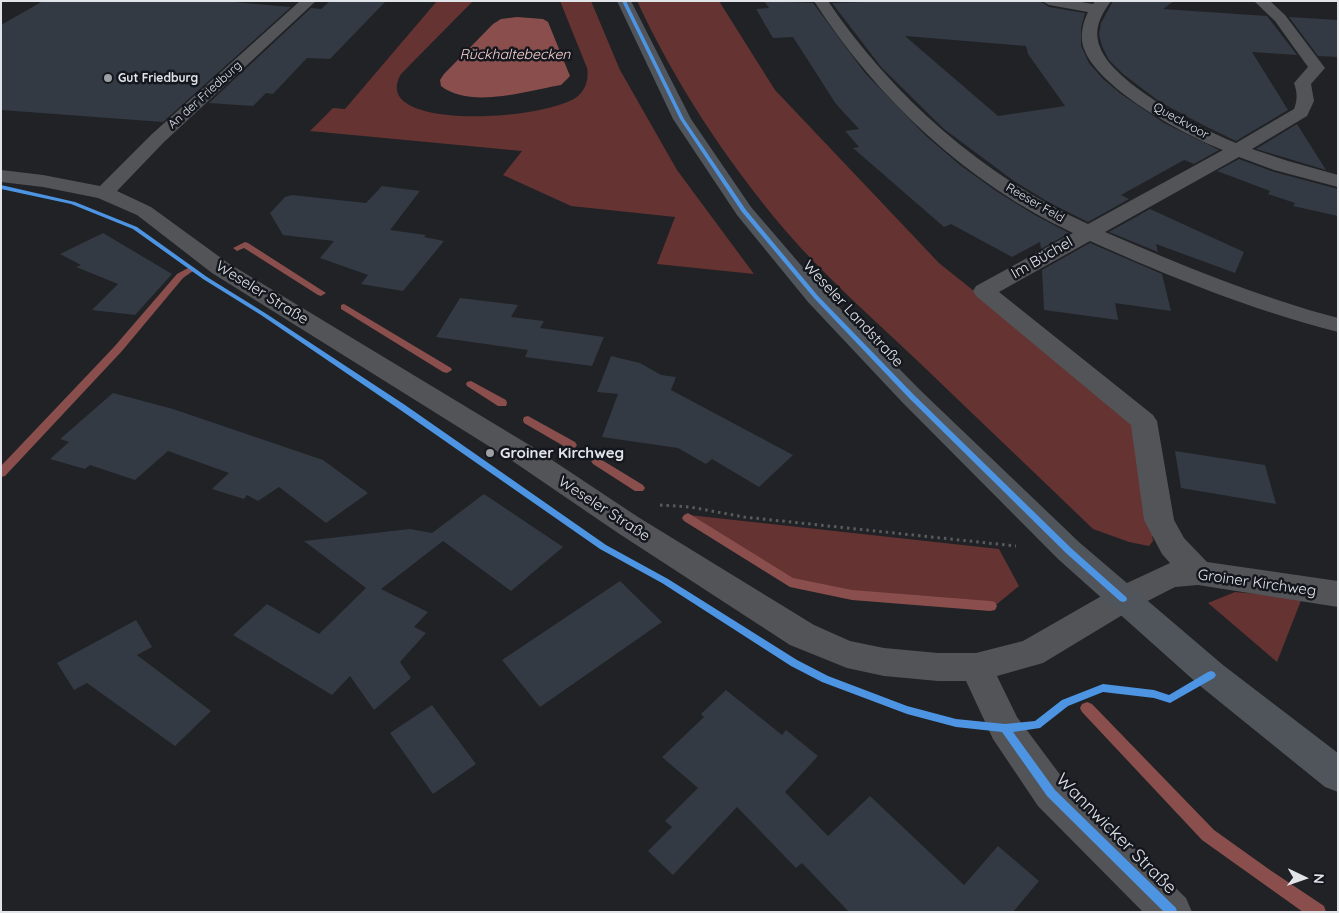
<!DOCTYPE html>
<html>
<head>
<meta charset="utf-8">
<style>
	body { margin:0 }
	#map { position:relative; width:1339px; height:913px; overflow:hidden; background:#202225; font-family:Quicksand,sans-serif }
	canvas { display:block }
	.frame { position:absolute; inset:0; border:2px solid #e1e4e9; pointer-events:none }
	.north { position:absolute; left:1279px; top:853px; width:50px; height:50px; -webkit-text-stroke:4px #14181e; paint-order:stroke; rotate:93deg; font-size:14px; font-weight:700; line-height:20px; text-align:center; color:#e1e4e9 }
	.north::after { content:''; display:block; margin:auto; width:18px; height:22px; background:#e1e4e9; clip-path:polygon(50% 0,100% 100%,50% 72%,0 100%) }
</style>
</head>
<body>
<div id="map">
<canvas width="1339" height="913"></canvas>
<div class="frame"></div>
<div class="north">N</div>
</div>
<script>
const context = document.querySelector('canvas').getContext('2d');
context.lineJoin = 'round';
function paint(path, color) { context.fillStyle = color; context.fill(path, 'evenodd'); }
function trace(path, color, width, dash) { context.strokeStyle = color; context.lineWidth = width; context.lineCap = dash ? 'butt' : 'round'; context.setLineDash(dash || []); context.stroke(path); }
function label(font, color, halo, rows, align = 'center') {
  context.font = font + ' Quicksand,sans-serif'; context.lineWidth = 5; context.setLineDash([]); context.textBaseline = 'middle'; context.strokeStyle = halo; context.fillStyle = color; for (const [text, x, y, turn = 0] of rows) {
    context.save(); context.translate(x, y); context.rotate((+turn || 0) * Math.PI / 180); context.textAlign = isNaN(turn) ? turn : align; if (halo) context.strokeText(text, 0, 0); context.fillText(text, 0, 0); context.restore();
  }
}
const green = new Path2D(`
	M437,1H473L401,74C367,132 548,121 578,96C586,89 589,78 587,68L560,1H591L620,70L677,170L754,274L657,264L675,217L571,206L503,175L522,151L310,131L333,108L345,109Z
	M637,1H719L775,90L939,263L1135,420L1153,541L1149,546L1129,542L1093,529C1037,475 980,421 924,367C877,322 827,279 784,229C726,160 675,83 637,1Z
	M689,515L999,549L1019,586L997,604L989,607L851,598L788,584L684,519Z
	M1235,592L1302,598L1277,662L1208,603Z`);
const water = new Path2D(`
	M517,17L543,19L548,22L570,76L561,85C527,91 470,109 441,86L440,80L444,74L493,24L501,19Z`);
const stream = new Path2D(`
	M245,242L248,243L326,293L321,296L318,295L244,248L237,251L233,248Z
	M188,268L193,271L183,278L122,351L5,476L1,477V466L114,347L177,274Z
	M344,304L451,368L452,370L447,373L443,372L341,309V305Z
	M471,381L506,400L507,403L506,406H498L467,386L466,384L467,382Z
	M528,416L575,442L577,445L575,448H567L524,423L523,420L524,417Z
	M597,457L643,485L645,488L643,491H635L593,464L591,461Z
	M688,513L793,578L852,590L990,601L995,602L997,606L995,610L990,611L852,600L790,587L684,521L682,518L684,515Z
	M1087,702L1092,704L1214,830L1270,870L1324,906L1326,912H1303L1202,840L1082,712L1080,708L1082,704Z`);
const building = new Path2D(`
	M43,1H222L291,7L163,122L1,110V25Z
	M330,1H386L330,59L307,58L273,94L266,93L253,106L209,103L311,8L321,9Z
	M764,1L813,3L865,73L926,136L960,165L996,191L1033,214L1069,233L1041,249L1040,242L1012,257L951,224L944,227L853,148L859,147L845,131L859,129L836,104L793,37L773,38L756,9L769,8Z
	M900,1H1040L1049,7L1085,13L1081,28V46L1089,63L1103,79L1121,94L1164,123L1219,150L1194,164L1184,160L1121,195L1129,199L1088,222L1050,203L1014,181L944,129L882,68L832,3ZM905,36L1026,46L1028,54L1065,106L998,116Z
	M1113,1H1174L1163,9L1267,16L1297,55L1252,52L1288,110L1236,141L1203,125L1160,102L1123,74L1109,60L1102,46L1099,34L1101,23Z
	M1289,17L1338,20V57L1318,56Z
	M1297,124L1326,170L1256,149Z
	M1239,159L1274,172L1338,189V216L1293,206L1295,203L1268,194L1270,191L1217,171Z
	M382,186L420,191L390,230L426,235L424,237L444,241L403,291L361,284L368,275L320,258L334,241L283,235L270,213L285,197L292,195L366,203Z
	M1150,209L1244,252L1235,273L1156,244L1158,252L1109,232Z
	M103,233L172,274L135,315L92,310L118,284L76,267L81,265L60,254Z
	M1090,243L1162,274L1171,311L1115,303L1118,320L1044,310L1042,270Z
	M460,298L518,305L511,317L544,321L540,328L604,337L592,366L525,357L528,350L436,337Z
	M611,356L640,363L661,375L676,377L671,390L793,455L759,487L712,459L706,464L678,448L602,437L618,394L597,392Z
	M113,393L173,409L323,460L368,493L326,523L279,487L258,501L247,495L244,499L212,489L229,473L168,451L135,480L90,465L85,469L50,459L69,442L60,439Z
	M1175,451L1265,465L1276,504L1181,488Z
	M484,494L563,547L511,591L443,541L381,589L428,612L414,627L426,633L400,662L411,678L374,710L350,676L332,695L233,635L267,604L319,634L366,588L304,541L410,529L432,533Z
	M620,581L662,622L540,707L502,660Z
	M136,620L152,647L137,655L211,711L175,746L87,683L74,690L57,663Z
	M726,690L782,735L786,730L818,756L785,792L828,836L870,796L964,885L998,846L1039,881L1013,912H849L802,863L796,868L737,807L673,875L648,851L672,827L665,821L698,788L662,757L704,717L701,714Z
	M432,705L476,764L433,794L390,733Z`);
const path = new Path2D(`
	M660,505L690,507L744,517L1016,546`);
const minor = new Path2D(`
	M300,1H316L164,142L117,191L151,207L228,263L531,446L638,517L814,625L850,641L884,648L938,653H976L1023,641L1112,590L1170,563L1162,554L1144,520L1131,425L976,296L973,291L976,286L1073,233C967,183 877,99 814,1H828C892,96 984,177 1088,224L1223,150C1184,135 1095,87 1083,46C1080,35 1083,22 1088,12L1049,5L1042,1H1076L1093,4L1095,1H1111C1101,15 1093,29 1100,47C1112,83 1201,129 1236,143L1294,109C1298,99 1297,92 1294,83L1308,67L1275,21L1254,1H1270L1285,15L1325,68L1311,84L1314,101L1307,116L1252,149L1288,161L1338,175V187L1274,170L1239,157L1105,232C1181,265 1258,297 1338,318V332C1252,310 1170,277 1090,241L999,292L1153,415L1157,421L1174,520L1184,538L1207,562L1338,581V607L1198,585L1175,587L1134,608L1043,663L997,676L1017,717L1064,780L1186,898L1192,912H1143L1038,806L993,739L966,681H938L884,676L847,668L790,645L618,533L511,460L212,273L137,215L98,198L43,187L1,182V170L43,175L100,186L152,134Z`);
const secondary = new Path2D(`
	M617,1H631L691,119L751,207L824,292L920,390L1080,543L1223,665L1338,753V792L1325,787L1199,685L1058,559L902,402L808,302L737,215L673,119Z`);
const cycleway = new Path2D(`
	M622,1H626L684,119L746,210L818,296L913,394L1072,549L1126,597L1127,599L1126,601L1123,602L1120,601L1066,553L909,398L814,298L742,212L680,119Z
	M1,185L75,202L137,227L207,277L265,313L405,405L606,545L668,579L797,660L828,676L907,706L956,719L1005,724L1035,721L1062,700L1103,684L1154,690L1169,695L1208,672L1211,671L1214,672L1216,675L1214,678L1170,703L1154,698L1103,692L1068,706L1040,728L1013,732L1055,790L1176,908L1177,912H1164L1047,796L1002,732L956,727L907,714L822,682L791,666L662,583L600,549L399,409L261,315L203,279L133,229L71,204L1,189Z`);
const markers = [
	[108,78,5,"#9da0a4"],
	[490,453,5,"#9da0a4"]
];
const farPoinames = [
	["Gut Friedburg",118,78]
];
const farStreetnames = [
	["An der Friedburg",205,95,-42],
	["Queckvoor",1181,121,29],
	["Reeser Feld",1035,203,30]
];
const farWaternames = [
	["Rückhaltebecken",515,55]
];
const streetNames = [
	["Im Büchel",1042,258,-30],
	["Weseler Straße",262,293,32],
	["Weseler Landstraße",853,314,47],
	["Weseler Straße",604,509,33],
	["Groiner Kirchweg",1257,583,8]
];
const poiNames = [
	["Groiner Kirchweg",500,453]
];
const nearStreetnames = [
	["Wannwicker Straße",1116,834,45]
];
paint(green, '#643332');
paint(water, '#8a4f4d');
paint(stream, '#8a4f4d');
paint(building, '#333a44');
trace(path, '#585a5c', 3, [2.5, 4]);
paint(minor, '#525458');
paint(secondary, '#50545b');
paint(cycleway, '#4d94e3');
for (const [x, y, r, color] of markers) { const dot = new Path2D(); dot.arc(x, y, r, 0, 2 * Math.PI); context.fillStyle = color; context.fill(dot); trace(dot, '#14181e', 2); }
label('bold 12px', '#e1e4e9', '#14181e', farPoinames, 'left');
label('12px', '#e1e4e9', '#14181e', farStreetnames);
label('italic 14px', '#fed4d1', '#14181e', farWaternames);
label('15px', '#e1e4e9', '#14181e', streetNames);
label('bold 15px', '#e1e4e9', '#14181e', poiNames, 'left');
label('18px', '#e1e4e9', '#14181e', nearStreetnames);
</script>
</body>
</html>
